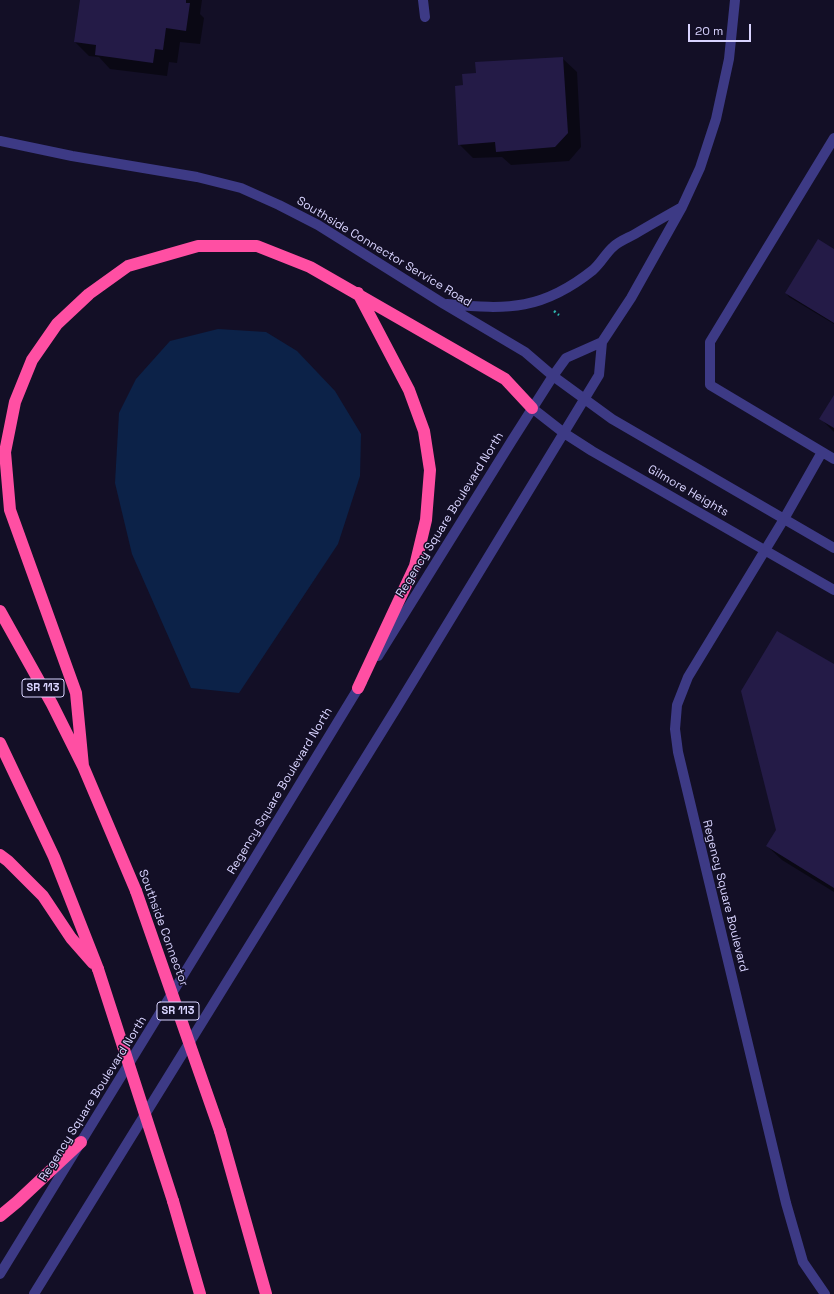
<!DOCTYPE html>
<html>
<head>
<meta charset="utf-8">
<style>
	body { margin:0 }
	#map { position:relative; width:834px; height:1294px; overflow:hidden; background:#130f26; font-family:"Space Grotesk",sans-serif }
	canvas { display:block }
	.scale { position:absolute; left:688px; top:24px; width:63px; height:18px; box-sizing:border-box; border:2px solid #d9d4ff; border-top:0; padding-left:5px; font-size:12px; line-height:14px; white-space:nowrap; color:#d9d4ff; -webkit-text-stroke:3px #130f26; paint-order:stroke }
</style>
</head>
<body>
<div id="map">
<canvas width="834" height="1294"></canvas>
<div class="scale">20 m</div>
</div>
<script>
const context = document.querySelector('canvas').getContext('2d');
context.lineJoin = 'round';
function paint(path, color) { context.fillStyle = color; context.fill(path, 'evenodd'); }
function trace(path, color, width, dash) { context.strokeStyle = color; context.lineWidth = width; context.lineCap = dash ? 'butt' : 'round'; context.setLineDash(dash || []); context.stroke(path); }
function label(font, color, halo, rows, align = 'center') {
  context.font = font + ' "Space Grotesk",sans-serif'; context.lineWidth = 3; context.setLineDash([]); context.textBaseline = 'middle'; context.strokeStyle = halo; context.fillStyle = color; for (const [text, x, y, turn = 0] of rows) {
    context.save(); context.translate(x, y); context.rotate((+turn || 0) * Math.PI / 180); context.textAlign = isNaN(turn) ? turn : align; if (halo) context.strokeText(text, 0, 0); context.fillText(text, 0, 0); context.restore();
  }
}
const water = new Path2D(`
	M218,329L266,332L297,351L335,391L361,434L360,476L338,544L239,693L191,688L132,554L115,483L119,413L136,379L170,341Z`);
const shadow = new Path2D(`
	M81,0H202L200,14L204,18L200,44L180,42L177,63L169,62L167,76L110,69L99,57L89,56L75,42Z
	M562,58L577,72L581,147L569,161L511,165L502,157L473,158L459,144L464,86Z
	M834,250V324L789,297L786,293Z
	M834,397V432L821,419Z
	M834,665V892L782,860L767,846L777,830Z`);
const building = new Path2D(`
	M80,0H186V3H190L186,31L166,28L163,50L155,49L153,63L95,55L96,45L74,42Z
	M563,57L568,133L555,147L496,152L495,142L458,145L455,86L463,85L462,74L476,73L475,62Z
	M818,239L834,249V323L785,293Z
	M834,395V428L819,419Z
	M777,631L834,664V888L766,846L776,830L741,691Z`);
const path = new Path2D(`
	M554,311L559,315`);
const minor = new Path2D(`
	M423,0L425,17
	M834,138L710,342V385L834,459
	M0,141L72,156L197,177L241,188L279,205L318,225L444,304L525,352L553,376L612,419L834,548
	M447,304C509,310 543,310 593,270C601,263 606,253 613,247C619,241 628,238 635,234C650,225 666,216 682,207
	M532,408L564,433L592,451L834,590
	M822,452L784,519L688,677L677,705L675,729L678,752L786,1203L803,1262L825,1294
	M378,656L511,442L553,376L566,358L602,342
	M0,1274L225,907L362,682
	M34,1294L397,707L599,375L602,342L631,298L682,207L700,168L716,119L729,59L735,0`);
const highway = new Path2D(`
	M0,611L52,704L83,766L136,891
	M358,688L415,566L426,520L430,470L424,431L409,390L358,293
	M0,743L54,857L98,969
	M83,766L76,693L10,510L5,452L15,402L32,360L57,324L89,294L128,266L198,246H257L310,267L505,379L532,408
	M0,855L8,861L43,896L71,938L93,963
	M220,1131L266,1294
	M173,1201L200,1294
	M0,1216L17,1202L81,1142`);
const highwayBridge = new Path2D(`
	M136,891L220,1131
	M98,969L173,1201`);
const shields = [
	[43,688,42],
	[178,1011,42]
];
const shieldNames = [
	["SR 113",43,688],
	["SR 113",178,1011]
];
const streetNames = [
	["Southside Connector Service Road",384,252,31],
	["Gilmore Heights",688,491,30],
	["Regency Square Boulevard North",450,515,-58],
	["Regency Square Boulevard North",280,791,-59],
	["Regency Square Boulevard",725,896,76],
	["Southside Connector",163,928,70],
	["Regency Square Boulevard North",93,1099,-58]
];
paint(water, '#0c2248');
paint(shadow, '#0007');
paint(building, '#241b47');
trace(path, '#2fb8b0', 2.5, [2, 3]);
trace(minor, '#3d3a85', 10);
trace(highway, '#ff4fa3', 12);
trace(highwayBridge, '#ff4fa3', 12);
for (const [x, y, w] of shields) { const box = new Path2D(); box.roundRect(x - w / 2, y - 9, w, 18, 3); context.fillStyle = '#130f26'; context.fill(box); trace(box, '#d9d4ff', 1); }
label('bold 11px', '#d9d4ff', null, shieldNames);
label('12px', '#d9d4ff', '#130f26', streetNames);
</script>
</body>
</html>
